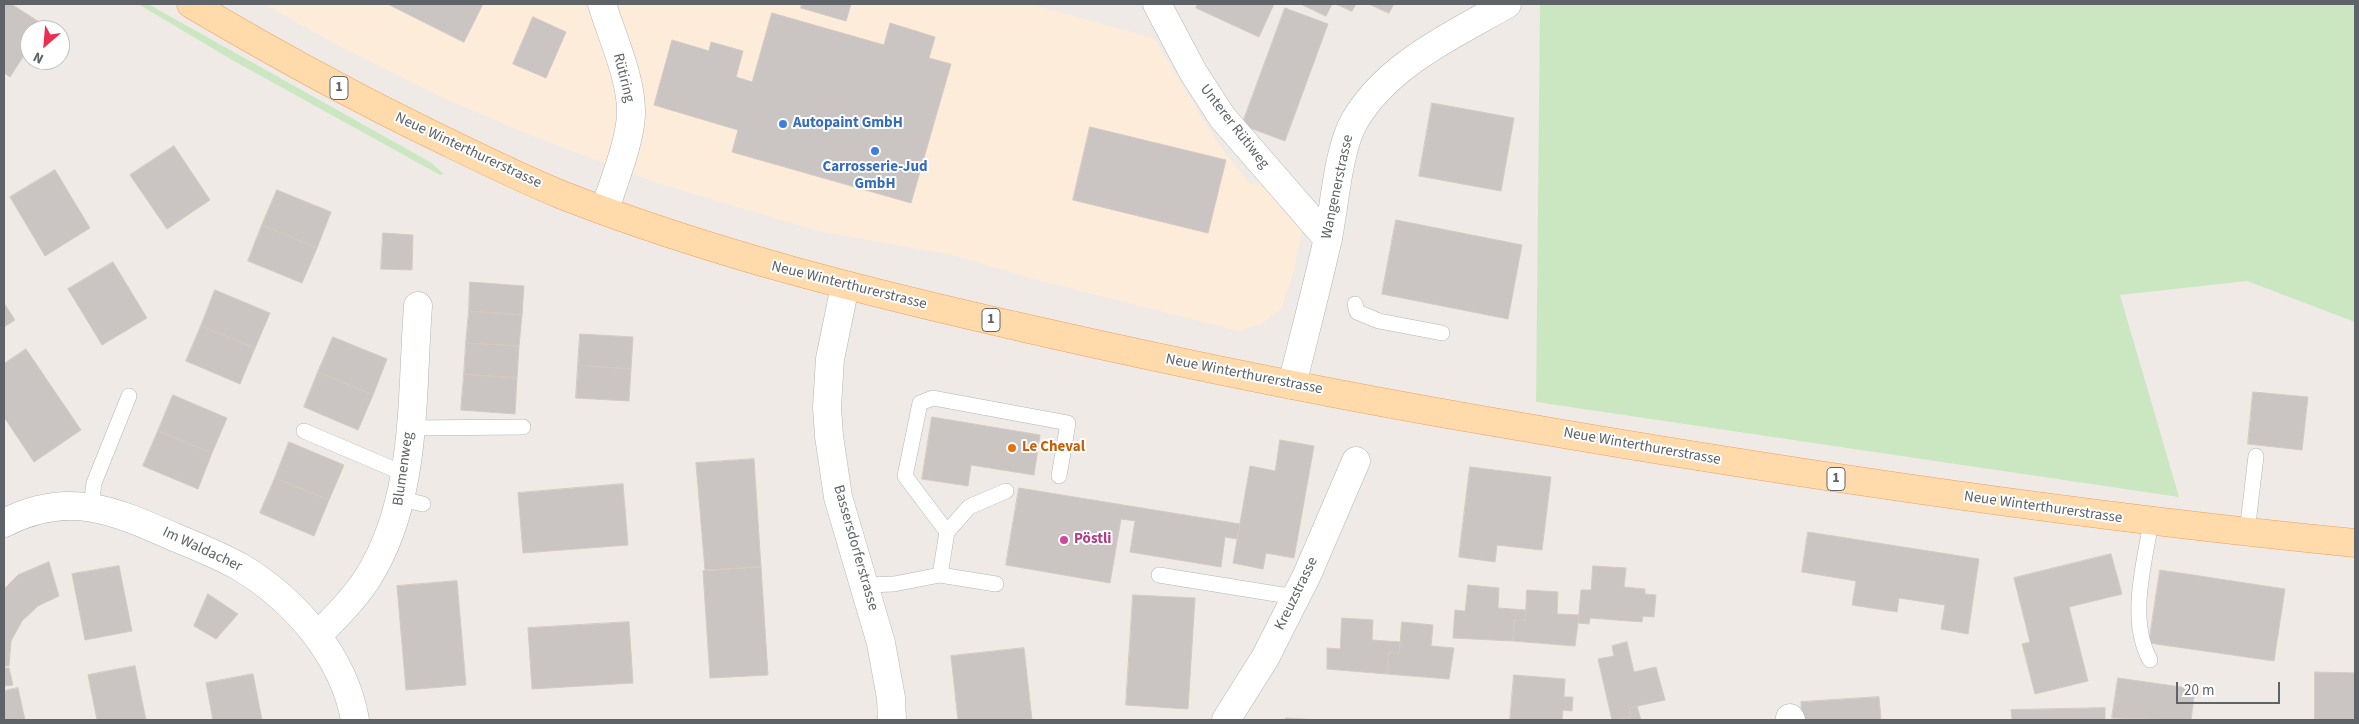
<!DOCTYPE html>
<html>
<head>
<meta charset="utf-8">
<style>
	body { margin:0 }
	#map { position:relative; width:2359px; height:724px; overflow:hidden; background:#efeae5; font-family:"Source Sans 3",sans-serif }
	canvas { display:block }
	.frame { position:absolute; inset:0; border:5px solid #5d6366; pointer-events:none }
	.north { position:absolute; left:20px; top:20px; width:50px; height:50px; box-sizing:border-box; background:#fff; border:1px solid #bec1c2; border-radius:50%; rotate:207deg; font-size:14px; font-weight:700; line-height:20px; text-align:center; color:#5d6366 }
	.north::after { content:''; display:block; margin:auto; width:18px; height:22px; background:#ec2e53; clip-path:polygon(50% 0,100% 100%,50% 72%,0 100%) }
	.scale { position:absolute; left:2176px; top:682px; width:104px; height:22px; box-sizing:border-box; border:2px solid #5d6366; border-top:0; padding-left:6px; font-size:15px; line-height:18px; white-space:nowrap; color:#5d6366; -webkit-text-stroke:4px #fff; paint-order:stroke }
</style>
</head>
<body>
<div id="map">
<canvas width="2359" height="724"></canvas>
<div class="frame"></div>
<div class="north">N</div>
<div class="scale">20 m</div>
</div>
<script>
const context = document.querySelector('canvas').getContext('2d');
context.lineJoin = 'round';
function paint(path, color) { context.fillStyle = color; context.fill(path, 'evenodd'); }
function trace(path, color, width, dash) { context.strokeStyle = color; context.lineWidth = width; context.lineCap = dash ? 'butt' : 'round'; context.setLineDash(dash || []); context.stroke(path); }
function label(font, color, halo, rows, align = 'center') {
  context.font = font + ' "Source Sans 3",sans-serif'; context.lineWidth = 4; context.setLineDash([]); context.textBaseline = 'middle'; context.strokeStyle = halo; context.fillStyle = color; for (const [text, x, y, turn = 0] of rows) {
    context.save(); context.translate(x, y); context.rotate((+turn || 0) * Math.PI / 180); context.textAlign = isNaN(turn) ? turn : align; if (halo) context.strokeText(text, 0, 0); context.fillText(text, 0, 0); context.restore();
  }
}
const commercial = new Path2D(`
	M264,4H1029L1154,38L1218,144L1250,184L1264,183L1303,227L1293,274L1281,309L1261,324L1238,331L1031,278L952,255L818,231L654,182L535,137L441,97L335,44Z`);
const green = new Path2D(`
	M138,4H148L430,162L444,174L440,175L234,61Z
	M1540,4H2355V322L2247,281L2120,295L2179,497L1536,402Z`);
const building = new Path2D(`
	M4,4H11L44,25L40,30H30V46L10,77L4,73Z
	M388,4H483L464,42Z
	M802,4H851L846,21L801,8Z
	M1198,4H1274L1259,37L1196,8Z
	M1301,4H1332L1326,16Z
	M1336,4H1356L1352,11Z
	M1369,4H1394L1389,13Z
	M1285,8L1328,24L1285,141L1242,125Z
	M772,13L884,45L890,23L935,37L929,58L951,64L911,203L732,152L738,130L654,105L672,40L709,51L711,42L743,51L736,77L752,82Z
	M533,17L566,32L546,78L513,64Z
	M1432,103L1514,118L1501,191L1419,176Z
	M1090,127L1226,160L1208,233L1073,200Z
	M174,146L210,200L167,229L130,175Z
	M55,170L90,228L45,256L10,197Z
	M277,190L331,212L317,248L262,225Z
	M1396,220L1522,245L1508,319L1382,294Z
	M262,225L317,248L302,283L248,261Z
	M383,233L413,235L412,270L381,269Z
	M113,262L147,318L102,345L68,289Z
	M470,282L524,286L522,315L469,311Z
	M215,290L270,313L255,348L201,326Z
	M4,303L15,320L4,327Z
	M469,311L522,315L519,346L466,343Z
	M201,326L255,348L240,384L186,361Z
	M580,334L633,337L631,369L578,365Z
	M333,337L387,359L373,395L318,372Z
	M466,343L519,346L517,378L464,374Z
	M26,349L81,430L34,462L4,417V364Z
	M578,365L631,369L629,401L576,398Z
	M318,372L373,395L358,430L304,407Z
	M464,374L517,378L515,414L461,410Z
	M2253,392L2308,397L2302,450L2248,444Z
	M173,395L227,418L212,453L158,431Z
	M932,417L1040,435L1034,475L971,465L968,486L922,479Z
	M158,431L212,453L198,489L143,466Z
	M1280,440L1314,446L1294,558L1266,553L1263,569L1233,563L1250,466L1275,471Z
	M289,442L344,465L329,500L275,478Z
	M754,459L761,567L705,570L696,463Z
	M1470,467L1551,477L1542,550L1497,545L1495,562L1459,557Z
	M275,478L329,500L314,536L260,513Z
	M623,484L628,545L523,553L518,493Z
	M1019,488L1240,524L1237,539L1225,537L1221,567L1130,552L1135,521L1121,519L1110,583L1006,565Z
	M1808,532L1979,559L1968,634L1941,629L1945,605L1899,598L1897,612L1852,605L1856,581L1802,572Z
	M2111,554L2122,594L2069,607L2088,681L2035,694L2022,644L2030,642L2014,578Z
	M49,562L59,596L38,606L22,621L11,641L9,666H4V589L18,575Z
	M119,566L132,631L85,640L72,574Z
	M1593,566L1626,568L1624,587L1645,589V594L1656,595L1654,617L1643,616L1642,622L1590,618L1589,624L1578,623L1581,590H1591Z
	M761,567L768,675L710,678L703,571Z
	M2160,570L2285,589L2274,661L2149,643Z
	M457,581L466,685L406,690L397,586Z
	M1468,585L1499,588L1498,608L1526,610L1525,621L1514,620L1513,641L1453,638L1455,610L1465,611Z
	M1527,590L1558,592L1557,614L1579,615L1575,646L1513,641L1514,620L1525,621Z
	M208,594L238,614L216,639L194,626Z
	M1133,595L1195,598L1188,709L1126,705Z
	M1342,618L1373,620L1372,640L1400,642L1399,653L1389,652L1387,674L1327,669V648L1340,649Z
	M629,622L633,683L532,689L528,628Z
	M1402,622L1433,625L1431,646L1454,648L1449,679L1387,674L1389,652L1399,653Z
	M1627,642L1634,672L1656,667L1665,700L1629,708L1631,717L1612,720L1598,659L1614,656L1612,646Z
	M1024,648L1032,720H958L951,656Z
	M135,666L146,720H97L88,675Z
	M4,668H9L13,685L4,686Z
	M2315,672L2355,673V720H2315Z
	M253,674L262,720H213L206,683Z
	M1514,675L1565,679L1564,697H1573L1572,711L1563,710L1562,720H1510Z
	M2118,678L2195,689L2191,720L2112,718Z
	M18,688L25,720H4V691Z
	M1879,697L1881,720H1802L1801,702Z
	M1637,706L1641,720H1617L1631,717L1629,708Z
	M2105,708V720H2012L2011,710Z
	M1286,718L1318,720H1286Z`);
const lane = new Path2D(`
	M1355,304L1357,312L1379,321L1442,333
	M410,428L523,427
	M304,431L405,474
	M401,499L423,504
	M91,507L94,483L129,396
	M947,532L969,507L1006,491
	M2247,532L2256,456
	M940,575L947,532L905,476L920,403L933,398L1068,423L1059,476
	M1159,575L1295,597
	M865,585L894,584L940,575L996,584
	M2150,660C2128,620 2144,565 2151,522`);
const street = new Path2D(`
	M602,4C612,37 632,79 631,114C630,144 613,182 605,210
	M1157,4L1193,72L1222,117L1328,239
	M1292,385C1304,336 1317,287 1328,238C1335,203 1338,149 1355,120C1388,64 1453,35 1507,4
	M4,523C68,490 113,510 174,537C196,546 219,555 240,567C294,599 344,656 355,720
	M317,636C335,618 353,600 367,579C418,499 411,397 418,306
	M1790,718L1791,720
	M1226,720L1265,658L1307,575L1356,461`);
const secondary = new Path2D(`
	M845,286L830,359L827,407L829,436L838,497L881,643L891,698L892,720`);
const primary = new Path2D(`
	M191,4C272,52 354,97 439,138C480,158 520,178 562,195C713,254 870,293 1029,329C1187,365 1345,397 1505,424C1788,473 2070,515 2355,543`);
const markers = [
	[783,124,5,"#3f7fe0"],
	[875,151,5,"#3f7fe0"],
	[1012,448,5,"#e8710a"],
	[1064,540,5,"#d1479c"]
];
const shields = [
	[339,88,18],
	[991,320,18],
	[1836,479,18]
];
const shieldNames = [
	["1",339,88],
	["1",991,320],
	["1",1836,479]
];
const streetNames = [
	["Rütiring",623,78,76],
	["Unterer Rütiweg",1234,127,52],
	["Neue Winterthurerstrasse",468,151,25],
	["Wangenerstrasse",1338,187,-78],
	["Neue Winterthurerstrasse",849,286,14],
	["Neue Winterthurerstrasse",1244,375,11],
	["Neue Winterthurerstrasse",1642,447,10],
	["Blumenweg",404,469,-82],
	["Neue Winterthurerstrasse",2043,508,8],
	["Bassersdorferstrasse",855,548,74],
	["Im Waldacher",202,550,25],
	["Kreuzstrasse",1297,594,-64]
];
const shopNames = [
	["Autopaint GmbH",793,124],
	["Carrosserie-Jud",875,168,"center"],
	["GmbH",875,185,"center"]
];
const foodNames = [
	["Le Cheval",1022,448]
];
const hotelNames = [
	["Pöstli",1074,540]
];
paint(commercial, '#feecdb');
paint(green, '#cbe7c1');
paint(building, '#cac5c2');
trace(building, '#d4cac3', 1);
trace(lane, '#b0b5b8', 16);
trace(street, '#b0b5b8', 29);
trace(secondary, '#b1b7ba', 29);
trace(primary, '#f49e59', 29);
trace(lane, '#fff', 15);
trace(street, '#fff', 28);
trace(secondary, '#fff', 28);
trace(primary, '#ffdaaa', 28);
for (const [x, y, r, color] of markers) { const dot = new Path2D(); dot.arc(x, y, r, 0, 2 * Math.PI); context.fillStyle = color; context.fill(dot); trace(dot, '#fff', 2); }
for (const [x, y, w] of shields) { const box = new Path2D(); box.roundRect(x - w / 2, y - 11.5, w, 23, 4); context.fillStyle = '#fff'; context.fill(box); trace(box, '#5d6366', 1); }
label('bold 14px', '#5d6366', null, shieldNames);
label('15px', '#5d6366', '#fff', streetNames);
label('bold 15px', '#366cbe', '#fff', shopNames, 'left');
label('bold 15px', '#c56008', '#fff', foodNames, 'left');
label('bold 15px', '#b23c85', '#fff', hotelNames, 'left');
</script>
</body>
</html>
